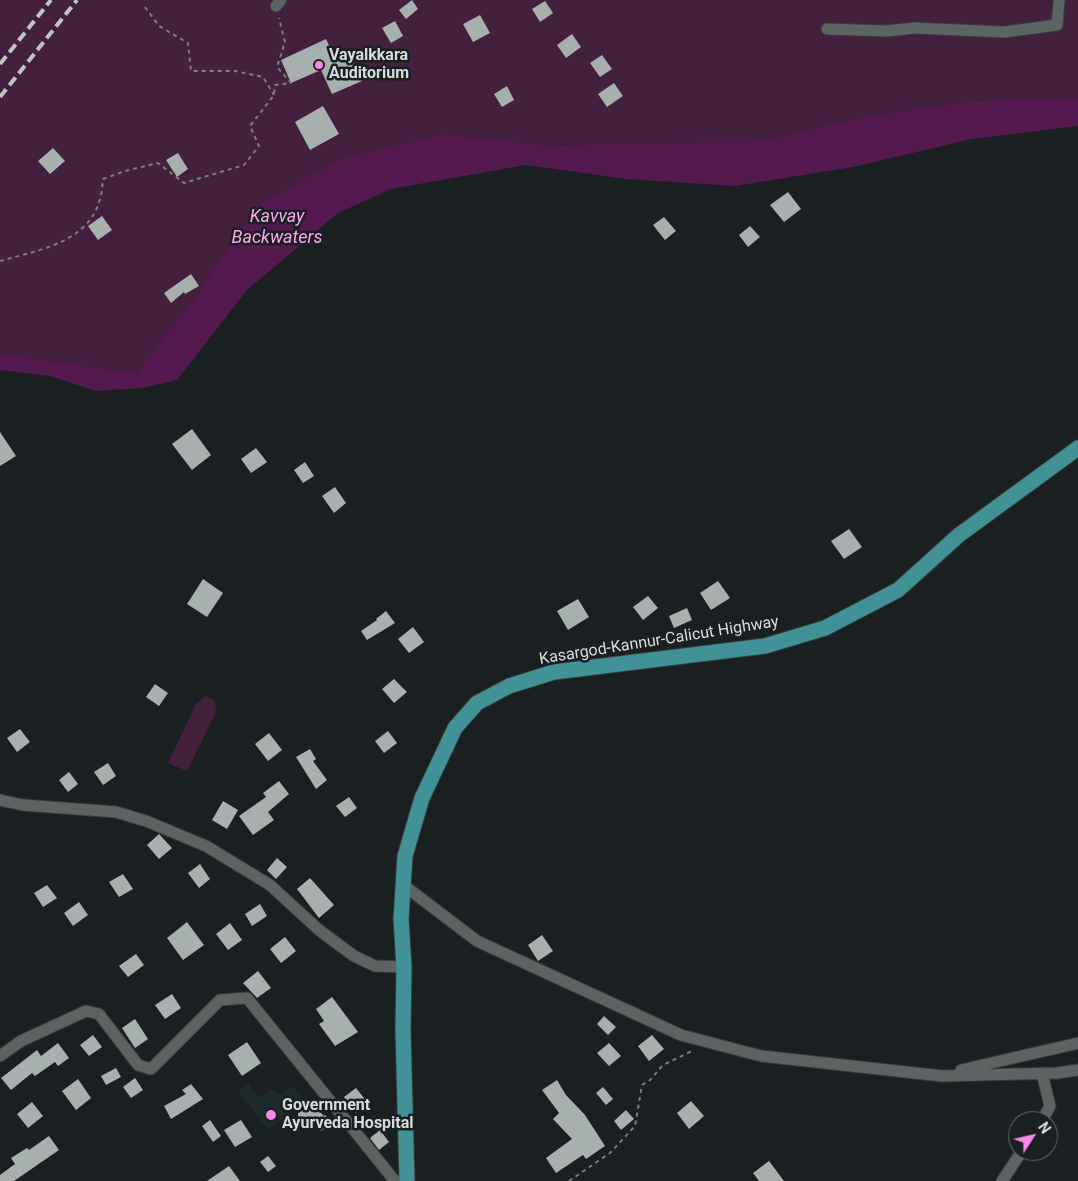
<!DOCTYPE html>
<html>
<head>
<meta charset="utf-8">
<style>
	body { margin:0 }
	#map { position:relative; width:1078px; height:1181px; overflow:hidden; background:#1a2021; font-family:Roboto,sans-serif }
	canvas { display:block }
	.north { position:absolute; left:1008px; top:1111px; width:50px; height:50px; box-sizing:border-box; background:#1a2021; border:1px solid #666b6c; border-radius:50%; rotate:55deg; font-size:14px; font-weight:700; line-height:20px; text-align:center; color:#d8dcdc }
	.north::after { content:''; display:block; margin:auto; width:18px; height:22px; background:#f888ea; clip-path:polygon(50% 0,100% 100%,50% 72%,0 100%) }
</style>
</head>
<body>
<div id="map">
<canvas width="1078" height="1181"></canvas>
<div class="north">N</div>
</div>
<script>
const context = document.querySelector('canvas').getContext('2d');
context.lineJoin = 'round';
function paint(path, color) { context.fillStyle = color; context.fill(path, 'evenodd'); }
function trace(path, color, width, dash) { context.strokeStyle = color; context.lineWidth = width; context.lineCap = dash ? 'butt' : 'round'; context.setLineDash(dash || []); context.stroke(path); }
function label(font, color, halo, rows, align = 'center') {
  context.font = font + ' Roboto,sans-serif'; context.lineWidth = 5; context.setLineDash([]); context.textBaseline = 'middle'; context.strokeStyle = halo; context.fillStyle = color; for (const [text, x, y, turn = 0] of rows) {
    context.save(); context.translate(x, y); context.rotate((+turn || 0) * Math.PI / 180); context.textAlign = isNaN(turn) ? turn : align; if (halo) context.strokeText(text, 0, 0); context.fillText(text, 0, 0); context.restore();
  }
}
const built = new Path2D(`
	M248,1083L259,1098L270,1089L282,1095L293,1086L305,1101L268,1130L238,1091Z`);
const green = new Path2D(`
	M0,0H1078V98L969,101L861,117L759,141L548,145L445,134L199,293L136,373L0,353Z
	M206,696L215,701L216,712L187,771L168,763L196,704Z`);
const water = new Path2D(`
	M1078,98V126L972,139L853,167L735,186L626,179L526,165L391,189L338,213L247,290L177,380L142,388L96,391L50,376L0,370V353L136,373L199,293L257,206L343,158L445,134L548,145L759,141L861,117L969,101Z`);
const building = new Path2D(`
	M412,0L418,9L406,19L399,10Z
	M545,1L553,13L540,22L532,9Z
	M480,15L490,33L473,42L463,24Z
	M395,21L403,36L391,43L382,28Z
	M572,34L581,47L566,58L557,45Z
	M326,39L336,60L350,54L362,81L332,94L321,70L291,83L281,60Z
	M602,55L612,69L600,77L590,63Z
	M614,83L623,96L607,107L598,94Z
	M507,86L514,100L502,107L494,94Z
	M323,106L339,134L310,150L295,122Z
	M53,148L65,161L50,174L38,161Z
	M178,153L188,169L177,177L166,160Z
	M788,192L801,209L784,222L770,205Z
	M102,216L112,230L98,240L88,226Z
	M664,217L676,231L665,240L653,225Z
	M750,226L760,237L748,247L739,235Z
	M191,274L199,286L185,294L184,292L171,303L164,293Z
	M192,429L211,455L192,470L172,444Z
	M0,432L16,456L0,466Z
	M256,448L267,462L251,473L241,459Z
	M305,462L314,476L303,483L294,470Z
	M335,487L346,503L334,513L322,496Z
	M849,529L862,547L844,559L831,541Z
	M203,579L223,593L207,617L187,604Z
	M718,581L730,598L711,610L700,593Z
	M648,596L658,608L643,620L633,607Z
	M578,599L589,617L568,630L557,611Z
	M687,608L692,620L674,628L669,616Z
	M386,611L395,623L367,640L361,631L377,620L376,619Z
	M413,627L424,642L409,653L398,639Z
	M394,679L407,692L394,703L382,689Z
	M155,684L168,693L159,706L146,697Z
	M20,729L30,742L17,752L7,738Z
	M388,731L397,743L384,753L375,741Z
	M269,733L282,750L268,761L255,744Z
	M310,749L316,759L313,761L327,780L316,789L296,757Z
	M108,763L116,776L103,785L94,772Z
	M69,772L78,784L68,792L59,780Z
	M279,781L289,794L268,812L274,820L253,835L239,816L266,797L263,793Z
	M349,797L357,808L345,817L336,806Z
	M223,801L238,810L227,829L212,820Z
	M159,834L172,848L159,859L147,845Z
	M277,858L287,867L276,879L267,870Z
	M200,864L210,879L199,888L188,873Z
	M123,874L133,889L119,897L109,882Z
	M310,878L334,905L319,918L297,889Z
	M47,885L57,898L43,907L34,893Z
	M79,902L88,915L73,926L64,913Z
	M260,904L267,916L252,926L245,914Z
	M187,922L204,945L183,960L167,938Z
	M230,923L242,940L228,950L216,934Z
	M542,935L553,951L538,961L528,945Z
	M285,937L296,951L281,963L270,949Z
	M136,954L144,965L128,977L119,966Z
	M258,971L271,988L257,998L243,983Z
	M172,994L181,1008L165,1019L155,1005Z
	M332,997L358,1032L335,1046L319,1024L324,1021L316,1009Z
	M604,1016L616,1027L608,1035L597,1024Z
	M135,1019L148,1039L135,1048L122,1028Z
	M93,1035L102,1047L89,1056L80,1045Z
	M652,1035L664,1049L649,1061L638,1046Z
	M247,1042L261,1063L242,1076L228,1055Z
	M58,1043L69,1058L58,1066L55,1062L35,1076L32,1073L11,1090L1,1078L37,1050L41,1056Z
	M609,1043L621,1056L609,1066L597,1053Z
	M116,1068L121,1077L106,1085L101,1076Z
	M135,1078L143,1090L131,1098L123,1087Z
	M78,1079L91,1098L76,1110L62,1091Z
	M557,1080L566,1095L585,1115L605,1146L586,1159L583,1155L556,1173L546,1158L572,1139L553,1119L559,1113L542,1090Z
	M191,1084L203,1099L171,1119L164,1106L186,1094L182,1090Z
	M603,1087L613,1099L606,1105L596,1093Z
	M356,1088L368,1103L356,1113L344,1097Z
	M691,1101L704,1116L689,1129L677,1113Z
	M32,1102L43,1116L28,1128L17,1114Z
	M312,1104L324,1116L325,1115L332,1124L321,1131L313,1121L306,1124L298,1116V1113Z
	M626,1110L634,1119L621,1130L614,1121Z
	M210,1120L221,1136L213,1142L202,1126Z
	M241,1120L252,1137L235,1147L224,1130Z
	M380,1130L389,1142L379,1150L370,1138Z
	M49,1136L59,1150L14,1181H0V1175L15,1164L11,1158L27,1148L29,1150Z
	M268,1156L276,1166L268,1172L260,1162Z
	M769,1161L784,1181H759L753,1173Z
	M229,1166L240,1181H207Z`);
const path = new Path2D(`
	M145,7L159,26L188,43L191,71H235L263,77L274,95
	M0,261C35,251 87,243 99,202C102,195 102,187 103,179L125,171L158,163L184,183L244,165L259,146L250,126L274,95L275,85L291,83L277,67L285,42L279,18
	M569,1181L610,1153L635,1126L642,1085L650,1080L663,1065L692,1051`);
const minor = new Path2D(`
	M276,6L281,0
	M827,29L886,31L915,28L1004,32L1057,25L1059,1
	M0,800L23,805L116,812L146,821L206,846L270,885L319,930L354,956L375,966L404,967
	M402,884L477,941L681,1035L761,1056L942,1076L1057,1073L1078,1070
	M0,1056L21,1041L86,1011L99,1014L138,1065L151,1069L220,1000L247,998L395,1181
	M961,1070L1078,1043
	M1042,1073L1050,1106L1042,1121
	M1002,1181L1022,1151`);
const trunk = new Path2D(`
	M407,1181L403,1030L404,967L401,919L405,856L422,798L455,728L477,703L509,686L554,672L765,646L825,628L898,590L959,535L1078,448`);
const rail = new Path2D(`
	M0,64L51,0
	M0,97L77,0`);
const markers = [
	[319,65,5,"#f888ea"],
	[271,1115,6,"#f888ea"]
];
const poiNames = [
	["Vayalkkara",329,56],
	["Auditorium",329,74],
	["Government",282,1106],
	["Ayurveda Hospital",282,1124]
];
const streetNames = [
	["Kasargod-Kannur-Calicut Highway",659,641,-9]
];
const waterNames = [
	["Kavvay",277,217],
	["Backwaters",277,238]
];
paint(built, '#1c2a2b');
paint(green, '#44203f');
paint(water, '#54194e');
paint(building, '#a7afaf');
trace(minor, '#383c3c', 13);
trace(trunk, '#383c3c', 17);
trace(path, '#7a7f7f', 2, [4, 4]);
trace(minor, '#5c6363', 11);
trace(trunk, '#419297', 15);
trace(rail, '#bfc4c4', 4, [10, 5]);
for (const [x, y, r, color] of markers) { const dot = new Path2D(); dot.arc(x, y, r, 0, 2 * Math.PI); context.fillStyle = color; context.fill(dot); trace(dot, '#1a2021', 2); }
label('bold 16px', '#d8dcdc', '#1a2021', poiNames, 'left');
label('16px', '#d8dcdc', '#1a2021', streetNames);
label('italic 18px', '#fea5f2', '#1a2021', waterNames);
</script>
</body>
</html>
